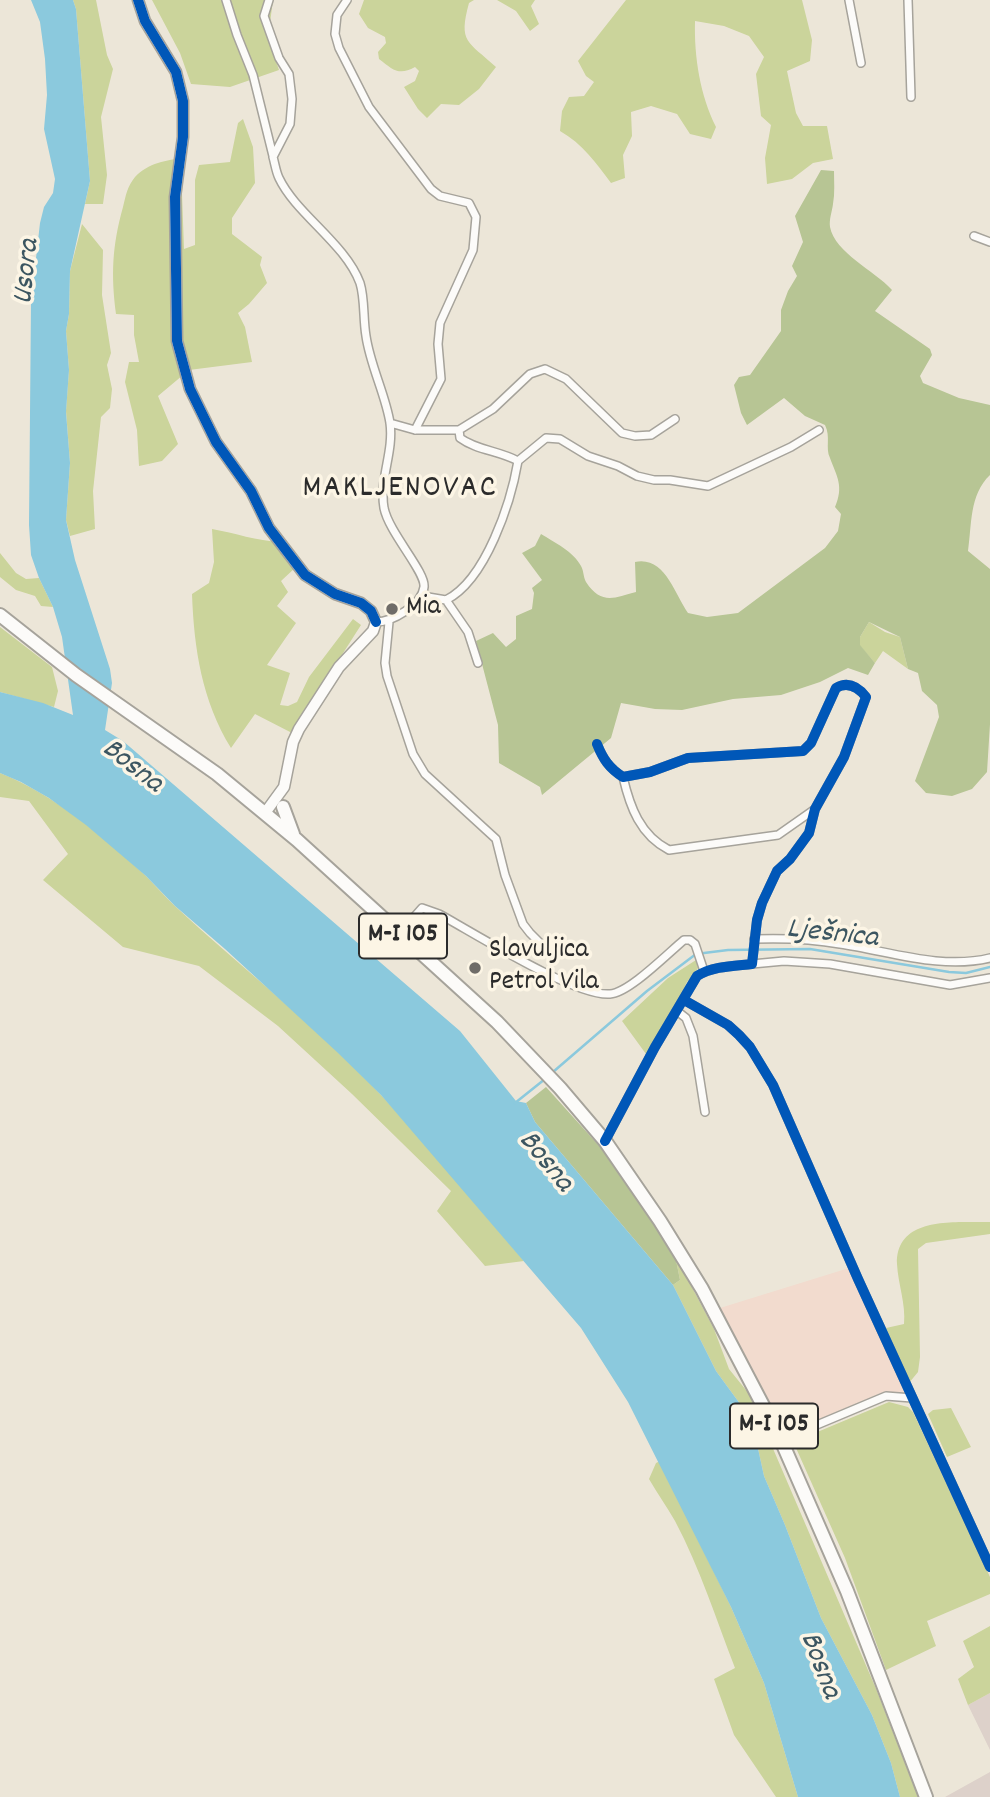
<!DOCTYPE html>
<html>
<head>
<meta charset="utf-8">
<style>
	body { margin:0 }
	canvas { display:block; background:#ece6d8 }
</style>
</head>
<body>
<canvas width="990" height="1797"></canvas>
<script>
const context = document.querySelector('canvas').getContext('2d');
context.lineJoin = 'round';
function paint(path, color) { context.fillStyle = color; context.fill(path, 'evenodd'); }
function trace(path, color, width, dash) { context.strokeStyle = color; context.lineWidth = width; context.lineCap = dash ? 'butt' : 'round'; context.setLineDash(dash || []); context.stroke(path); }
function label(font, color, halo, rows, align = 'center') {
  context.font = font + ' Dekko,sans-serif'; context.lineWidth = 7; context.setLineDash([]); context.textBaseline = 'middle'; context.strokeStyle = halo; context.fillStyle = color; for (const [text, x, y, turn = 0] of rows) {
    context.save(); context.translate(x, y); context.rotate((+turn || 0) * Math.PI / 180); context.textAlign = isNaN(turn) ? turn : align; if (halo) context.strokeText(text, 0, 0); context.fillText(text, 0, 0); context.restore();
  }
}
const built = new Path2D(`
	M849,1268L906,1393H881L784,1434L720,1308Z`);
const industrial = new Path2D(`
	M990,1693V1750L968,1705Z
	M990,1772V1797H945Z`);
const green = new Path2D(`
	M73,0H96L107,55L113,69L101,117L107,175L103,204H85L90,181L76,9Z
	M152,0H273L268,38L279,70L230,87L191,84L180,53Z
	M364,0H474L469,3C458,43 468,41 496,67L479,89L459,105L441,104L427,118L418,109L404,87L415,81L419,71L415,67C399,76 393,70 379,59L378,52L386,43L385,37L368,28L359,14Z
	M497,0H535L531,6L539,24L530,31L516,11Z
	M626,0H802L812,40L810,61L787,71L796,113L803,126H827L833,159L813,163L792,179L767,184L765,158L771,125L761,116L756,74L764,57L749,36L724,26L695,21C694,57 700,95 716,127L711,139L690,134L677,114L651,106L631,112L632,136L623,155L625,178L611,183C596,163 583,144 560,131L562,111L569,97L584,96L594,82L586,76L578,61Z
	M243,119L253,147L255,183L232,218V234L262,257L260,265L267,283L249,304L238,313L245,327L252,362L189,370L158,396L178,444L162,461L139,466L137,430L125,382L129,362H139L134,335V315L116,314C111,275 112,246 123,207C126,195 127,187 135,177C148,163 167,160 184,158L182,193L184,249L195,245V180L199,165L230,162L238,123Z
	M82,224L103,250L102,295L111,353L107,365L112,389L110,408L101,417L93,491L95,529L70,536L66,520L70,463L66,411L69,370L66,331L69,314L70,271Z
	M212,529C235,533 257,541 280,542L295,568L281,581L288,592L277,606L296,623L267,665L290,673L280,705L288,706L297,702L309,677L353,619L361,625L292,733L255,714L231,748C202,701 194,649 192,594L209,583L214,562Z
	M0,553L16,573L26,579L39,578L53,607L41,606L35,596L16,590L0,577Z
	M869,622L885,632L900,637L908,669L883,651L875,663L860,646V637Z
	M0,627L52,667L58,691L54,707L0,692Z
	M0,773C55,795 103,836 146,876C156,886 165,897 176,907C244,970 319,1028 382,1096C431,1149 477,1205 524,1261L485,1266L437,1211L451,1191L352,1094L278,1026L199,966L123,947L43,880L68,854L29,801L0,797Z
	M696,960L698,968L695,973L687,982L679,999L646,1054L622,1021L668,978Z
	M990,1222V1234L926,1243L918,1249L920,1357L918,1372L909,1383L886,1328L904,1324C906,1304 898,1284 897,1264C896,1215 957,1223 990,1222Z
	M675,1255L714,1329L729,1369L750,1395L877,1691L918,1797H900L891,1763L872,1715L821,1618L785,1525L764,1476L757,1444L746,1412L716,1371L673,1285L680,1280Z
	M889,1402L908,1407L913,1412L990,1577V1594L927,1621L936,1646L886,1670L845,1558L796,1448L803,1438Z
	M951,1408L971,1447L947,1457L928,1414L933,1410Z
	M660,1461L731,1607L764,1683L798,1797H776L734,1735L714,1679L735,1668C716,1619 700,1568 675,1521C667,1507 657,1493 649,1479L656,1463Z
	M990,1626V1693L968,1705L958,1679L974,1667L963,1641Z`);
const forest = new Path2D(`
	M821,170L834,171C834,182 835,193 833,204C832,212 829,219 830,227C835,253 874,270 892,290L875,311L930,349L932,355L920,376L923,383L959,398L990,405V475C969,495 972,525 968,551L990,569V724L987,772L972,789L952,796L926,793L915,781L939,717L937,705L922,691L918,673L908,669L900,637L869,622L860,637V645L875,663L868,675L848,668L820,682L781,695L733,699L682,710L655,709L621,703L611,738L542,795L540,787L499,763L498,725L476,641L493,633L506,647L516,639V616L532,609L534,593L532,588L542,580L522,553L535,546L541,534C554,542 574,552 581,566C584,571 583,577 586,582C601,605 614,598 636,592L635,562C665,556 674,593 688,613L707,617L738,613L825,548L838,531L841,514L835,507C844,486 837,477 830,458C825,448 831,437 825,425L805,416L784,398L747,425L741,413L734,385L739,377L750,375L781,331V310L788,291L797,276L792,266L803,242L795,216Z
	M546,1087L611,1159L675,1255L680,1280L673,1285L535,1122L526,1103Z`);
const water = new Path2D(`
	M31,0H73L76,9L90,181L70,271L69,314L66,331L69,370L66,412L70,463L66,520L75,560L110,669L112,683L105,730L123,741L460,1031L516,1101L526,1103L535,1122L673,1285L716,1371L746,1412L757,1444L764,1476L785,1525L821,1618L872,1715L891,1763L900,1797H798L764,1683L731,1607L628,1402L581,1328L381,1095L337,1052L225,949L175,906L146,876L86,825L49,798L21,782L0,773V692L43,703L73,715L62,637L53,607L39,578L31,555L29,525L31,302L40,223L44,207L53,193L55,179L44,129L47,95L45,59L40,22Z`);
const stream = new Path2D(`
	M553,1072L647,991L696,954L728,950L810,949L949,972L966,973L990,967
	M515,1103L545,1079`);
const minor = new Path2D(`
	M226,0L237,35L253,75L273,156
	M269,0L264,16L279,58L289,74L292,99L290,124L273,157C275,164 276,172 279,178C296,214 345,243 360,283C365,299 363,319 366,336C370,365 386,396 390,423C394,452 379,479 384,508C389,533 426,572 424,587C422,605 392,622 376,622
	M347,0L337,15L335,34L339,48L369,107L431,189L440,196L469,203L476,217L473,250L440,323L438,344L441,379L415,430
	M849,0L861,63
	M908,0L911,97
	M974,236L990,242
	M390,423L415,430H459L460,438C476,450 500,451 518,461
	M459,430L493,409L530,374L545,369L566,379L622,433L635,436L651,435L675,419
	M422,596L446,600C486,580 511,502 518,461L546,438L560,439L588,456L618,466L637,476L654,480H670L708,486L791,447L819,430
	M446,600L468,632L478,663
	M389,622L385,663L387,676L413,754L425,774L496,839L505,875L523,924L530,933L550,953
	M597,744C603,759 609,768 623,777L650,772L688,758L803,751L811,743L836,688C848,681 858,687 866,697L844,757L815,809L809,833L790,859L777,871L762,903L757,920L752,964C734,966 713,966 697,976L655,1047L605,1141
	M623,777C630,807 640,835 669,850L778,835L815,809
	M400,933L422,908L439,914C474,933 575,997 610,994C629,993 668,953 684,940H690L695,944L704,971
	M754,939C783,938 812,939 840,944C889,951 941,970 990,958
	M752,964L784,961L830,964L950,985L990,978
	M684,1000L728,1025L739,1035L750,1047L773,1085L858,1279L990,1567
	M677,1011L686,1018L693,1036L705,1112
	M781,1440L886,1396L912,1398`);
const tertiary = new Path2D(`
	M138,0L145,21L176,72L183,101V137L175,197L177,341L190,389L216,442L251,491L269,528L305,575L335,594L361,603L371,611L376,622L373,631L339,667L299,729L293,742L284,787L265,813`);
const primary = new Path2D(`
	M0,615L76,675L217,774L297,840L497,1022L560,1088L605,1141L660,1221L702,1289L781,1440L847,1591L926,1797
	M283,807L293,834`);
const cycleway = new Path2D(`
	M138,0L145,21L176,72L183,101V137L175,197L177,341L190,389L216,442L251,491L269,528L305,575L335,594L361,603L371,611L376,622
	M597,744C603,759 609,768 623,777L650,772L688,758L803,751L811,743L836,688C848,681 858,687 866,697L844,757L815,809L809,833L790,859L777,871L762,903L757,920L752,964C734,966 713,966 697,976L655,1047L605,1141
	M684,1000L728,1025L739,1035L750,1047L773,1085L858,1279L990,1567`);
const markers = [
	[392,609,7,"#6f6c68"],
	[475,968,7,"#6f6c68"]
];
const shields = [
	[403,936,88],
	[774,1426,88]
];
const shieldNames = [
	["M-I 105",403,936],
	["M-I 105",774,1426]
];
const poiNames = [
	["Mia",406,609],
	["Slavuljica",489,952],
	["Petrol Vila",489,984]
];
const waterNames = [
	["Usora",29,272,-84],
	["Bosna",131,768,38],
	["Lješnica",832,936,6],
	["Bosna",544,1163,51],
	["Bosna",818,1666,69]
];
const quarterNames = [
	["MAKLJENOVAC",400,491]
];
paint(built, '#f2dbce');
paint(industrial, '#ddd1ca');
paint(green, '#cbd49b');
paint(forest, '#b7c594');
paint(water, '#8bc9dd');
trace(stream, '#8bc9dd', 2.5);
trace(minor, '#a6a39b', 10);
trace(tertiary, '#a6a39b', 13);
trace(primary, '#a6a39b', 16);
trace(minor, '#fcfbf9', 7);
trace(tertiary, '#fcfbf9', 10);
trace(primary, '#fcfbf9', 12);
trace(cycleway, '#0057b8', 10);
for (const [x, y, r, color] of markers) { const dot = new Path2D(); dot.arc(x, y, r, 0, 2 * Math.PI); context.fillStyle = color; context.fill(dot); trace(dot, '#fcf5e5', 2.5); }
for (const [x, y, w] of shields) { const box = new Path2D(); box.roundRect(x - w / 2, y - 22.5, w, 45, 5); context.fillStyle = '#fcf5e5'; context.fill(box); trace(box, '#2b2b2b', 2); }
label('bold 26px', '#2b2b2b', null, shieldNames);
label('28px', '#2b2b2b', '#fcf5e5', poiNames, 'left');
label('italic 30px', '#3c5661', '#fcf5e5', waterNames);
context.letterSpacing = '2px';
label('32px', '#2b2b2b', '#fcf5e5', quarterNames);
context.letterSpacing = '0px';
</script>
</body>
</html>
